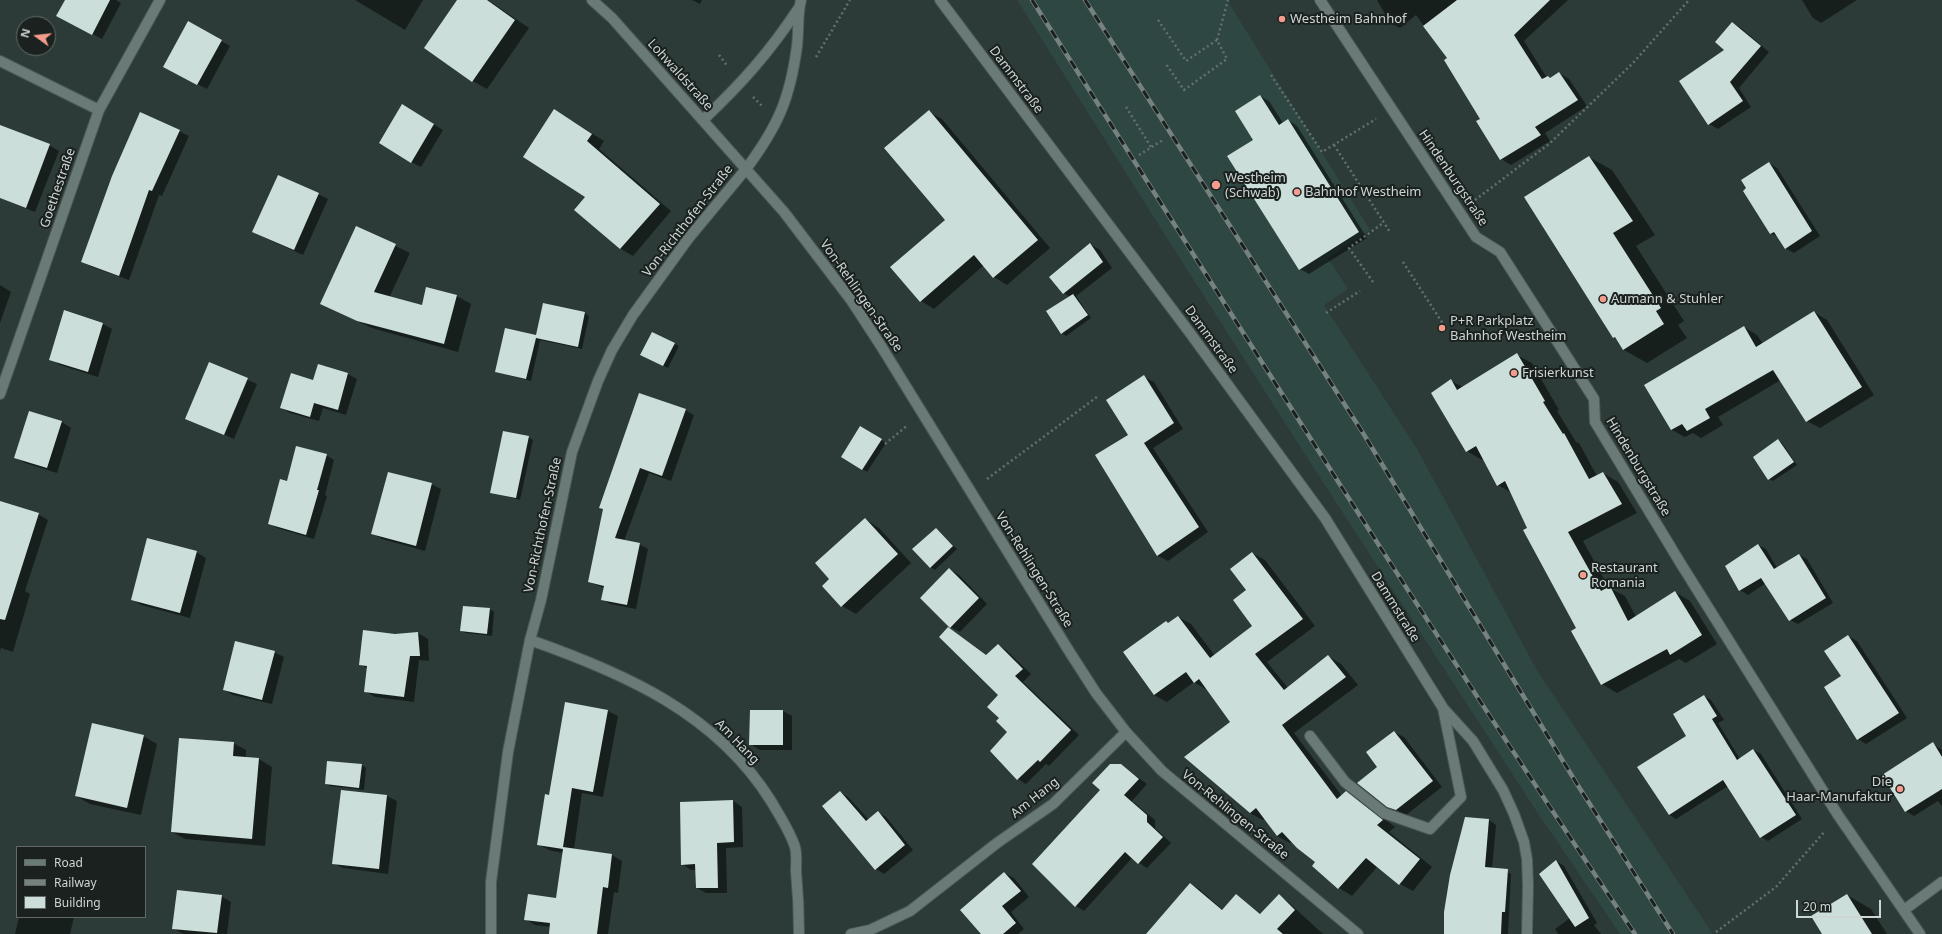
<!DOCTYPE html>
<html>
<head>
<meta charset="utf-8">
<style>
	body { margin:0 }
	#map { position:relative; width:1942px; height:934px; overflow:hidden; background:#2c3b38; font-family:"Noto Sans",sans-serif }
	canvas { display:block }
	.legend { position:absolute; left:16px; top:846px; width:130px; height:72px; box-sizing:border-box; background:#1a211f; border:1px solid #626967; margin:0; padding:5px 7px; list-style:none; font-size:12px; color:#cdd6d4 }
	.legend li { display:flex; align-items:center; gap:8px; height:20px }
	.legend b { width:20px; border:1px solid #626967 }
	.north { position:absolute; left:16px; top:16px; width:40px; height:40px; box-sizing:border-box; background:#1a211f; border:1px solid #626967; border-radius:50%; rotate:285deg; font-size:11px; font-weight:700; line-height:16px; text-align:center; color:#cdd6d4 }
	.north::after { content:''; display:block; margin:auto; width:14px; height:18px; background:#f49d8c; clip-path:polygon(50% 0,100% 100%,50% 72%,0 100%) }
	.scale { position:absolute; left:1796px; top:900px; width:85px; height:18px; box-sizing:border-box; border:2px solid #cdd6d4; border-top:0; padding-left:5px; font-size:12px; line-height:14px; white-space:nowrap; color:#cdd6d4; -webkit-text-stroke:3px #1a211f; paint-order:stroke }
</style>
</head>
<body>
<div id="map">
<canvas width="1942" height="934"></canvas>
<ul class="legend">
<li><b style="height:5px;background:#6a7a76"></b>Road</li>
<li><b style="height:5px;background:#75827f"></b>Railway</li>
<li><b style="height:11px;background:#cbded9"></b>Building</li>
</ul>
<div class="north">N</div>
<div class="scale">20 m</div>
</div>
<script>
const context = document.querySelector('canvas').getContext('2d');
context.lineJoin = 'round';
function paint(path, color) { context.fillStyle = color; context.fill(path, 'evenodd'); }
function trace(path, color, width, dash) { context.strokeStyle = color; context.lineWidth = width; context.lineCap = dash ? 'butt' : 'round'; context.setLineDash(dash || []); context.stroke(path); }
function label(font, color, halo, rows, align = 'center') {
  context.font = font + ' "Noto Sans",sans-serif'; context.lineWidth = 4; context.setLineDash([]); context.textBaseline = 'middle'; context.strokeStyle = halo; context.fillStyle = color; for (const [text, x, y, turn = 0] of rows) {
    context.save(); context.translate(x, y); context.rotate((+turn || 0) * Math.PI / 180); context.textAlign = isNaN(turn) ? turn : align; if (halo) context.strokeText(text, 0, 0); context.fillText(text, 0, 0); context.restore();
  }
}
const built = new Path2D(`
	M1017,0H1227L1370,230L1328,258L1348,289L1324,305L1417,449L1538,672L1713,934H1620L1537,812L1317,473L1165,235Z`);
const shadow = new Path2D(`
	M66,0H116L121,3L102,39L67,21Z
	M355,0H423L405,30Z
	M458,0H488L529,28L487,89L473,81Z
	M692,0H702L700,4Z
	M1377,0H1568L1524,41L1547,78L1551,79L1559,73L1569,79L1587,106L1545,133L1550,141L1511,165L1501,159L1478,121L1481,119L1448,59L1416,15L1400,28L1390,23Z
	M1802,0H1857L1821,23L1813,18Z
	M188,22L230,46L207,89L174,72Z
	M1732,23L1741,28L1769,52L1739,88L1751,107L1718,129L1709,124Z
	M1260,96L1269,101L1283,123L1288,120L1297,126L1367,238L1309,274L1300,269L1254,140Z
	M412,111L443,130L421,167L411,162Z
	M929,112L942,119L1050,248L1007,285L994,277L984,265L934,309L921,301L946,220Z
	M566,117L604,141L599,149L671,211L633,256L621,249L576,209L587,197Z
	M0,131L49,145L59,151L35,212L0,198Z
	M179,131L189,136L162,196L159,195L129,280L92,267L82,262Z
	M1589,157L1612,170L1655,235L1636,246L1684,321L1678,325L1687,338L1647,363L1624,350L1618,340L1614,337Z
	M1769,163L1777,168L1820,236L1794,253L1785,248L1779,238L1771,233Z
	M318,194L328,199L303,255L263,237Z
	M356,227L410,253L389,298L422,306L427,288L457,296L471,304L458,352L372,328L321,304Z
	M1090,244L1100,250L1112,268L1076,296L1091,318L1066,336L1062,333L1070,297L1064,293Z
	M0,285L11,292L0,323Z
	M1814,312L1827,320L1874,395L1820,428L1807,421L1781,380L1718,417L1723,425L1701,438L1693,433L1685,437L1672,430L1646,386L1744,327L1757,335L1763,344Z
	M585,313L589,316L582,349L540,340L531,381L496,372L537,336Z
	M103,324L112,329L98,377L60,365L50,359Z
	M674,344L679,346L668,368L646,357Z
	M1517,355L1532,363L1559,410L1557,411L1576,442L1579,443L1597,476L1603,473L1618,482L1637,513L1583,541L1609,588L1625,596L1636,617L1675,592L1690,601L1717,644L1686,663L1679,659L1617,693L1602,684L1577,628L1512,493L1498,485L1484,458L1482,460L1467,451L1451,381L1463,387Z
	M209,363L257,384L234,439L187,418Z
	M319,366L348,374L357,379L346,415L323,408L319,421L290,413L281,408L314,381Z
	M1144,377L1154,382L1183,429L1153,448L1208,532L1168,561L1158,556L1097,456L1129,435Z
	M685,410L694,415L671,481L649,473L624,541L639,544L648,549L636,609L610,604L602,599L604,588L589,582L604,509L600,507Z
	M62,422L71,428L57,473L25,463L16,458Z
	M861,427L886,443L867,472L843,457Z
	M528,437L533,440L520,500L491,492Z
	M1778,440L1782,443L1797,465L1773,481L1769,479Z
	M326,455L334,460L325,495L327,496L314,539L277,528L269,523L288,482Z
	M431,484L441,489L425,551L382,539L373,534Z
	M0,511L38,514L48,520L25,591L30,594L13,652L1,648L0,651Z
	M865,519L879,528L911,563L856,614L842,606L831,579Z
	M936,529L957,549L935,570L930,567Z
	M1758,545L1766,549L1777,568L1799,555L1807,559L1833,603L1798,624L1790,620L1766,583L1748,595L1740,590Z
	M196,552L206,558L190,618L141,605L132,599Z
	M1252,553L1265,560L1315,626L1267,662L1288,688L1328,656L1341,664L1358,685L1294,733L1342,796L1346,793L1359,800L1395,827L1389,832L1432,867L1413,891L1400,884L1378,866L1352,896L1339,888L1313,866L1317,862L1292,842L1290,843L1277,836L1265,819L1263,820L1250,813L1231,722L1207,690L1194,682L1167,702L1154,695L1169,624L1178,617L1191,624L1215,656L1254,626L1247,590Z
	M950,569L959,575L987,604L960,632L950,627Z
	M490,609L494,612L492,636L466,633L461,631Z
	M948,628L987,656L998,645L1006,650L1031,674L1023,682L1079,735L1049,766L1046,764L1026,784L1018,779L1008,732L1001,718L999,695Z
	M418,633L428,639L429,661L419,660L414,702L375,697L365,691L368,669L360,664L395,635Z
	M1848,636L1857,641L1907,718L1866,744L1858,739L1842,677Z
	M274,652L284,657L272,704L233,695L224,690Z
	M1704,696L1711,700L1724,720L1718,723L1740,759L1754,750L1761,754L1802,819L1768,841L1761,837L1728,786L1676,819L1669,815L1687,737Z
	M566,703L608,711L618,716L603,797L582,793L574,849L612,855L622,861L618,893L614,892L608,934H550L551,927L535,925L525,919L557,899L563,853L549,850L538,844L550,796Z
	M783,711L792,716V750H760L750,744Z
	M1394,732L1404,737L1442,787L1406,815L1388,806L1379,767Z
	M143,736L157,744L141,815L90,804L76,796Z
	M233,743L246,750V758L259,759L272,767L265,846L185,839L172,832Z
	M1933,744L1942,750V806L1938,801L1914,816L1906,811Z
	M362,765L366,768L364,790L330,786L326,784Z
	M1121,765L1147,784L1132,801L1155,820V828L1171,843L1147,868L1132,858L1084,911L1076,906L1101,790Z
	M342,791L387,796L397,801L388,874L343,868L333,863Z
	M840,792L848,797L869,820L878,812L886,817L913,850L884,874L876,869Z
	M733,801L742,807L743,847L726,848L727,893H706L697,888L696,870H691L682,864Z
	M1489,820L1496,825L1492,869H1503L1511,874L1508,934H1445Z
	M1556,861L1564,866L1597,923L1594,925L1601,934H1558L1555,929L1570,918Z
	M1004,873L1014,878L1029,897L1011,912L1024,929L1018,934H982Z
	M1190,884L1199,889L1223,910L1236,895L1261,914L1279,896L1287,901L1323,934H1162Z
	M1847,895L1871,909L1887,934H1823Z
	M221,896L231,902L227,934H183L173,928Z
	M19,917H74L70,934H15Z`);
const building = new Path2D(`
	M65,0H110L92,35L56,16Z
	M457,0H487L515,20L472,82L424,48Z
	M1457,0H1550L1514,35L1542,79L1548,76L1550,78L1559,72L1578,100L1535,127L1541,135L1500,160L1476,121L1480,119L1444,60L1447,58L1423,26Z
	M188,21L222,40L197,85L163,67Z
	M1732,22L1761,46L1730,82L1743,101L1708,125L1679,81L1724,50L1715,42Z
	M1260,95L1279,125L1288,119L1359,232L1299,270L1227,156L1253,140L1235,111Z
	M402,104L434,124L411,163L379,143Z
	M554,109L592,134L587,141L660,204L620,249L574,210L585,197L523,157Z
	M929,110L1038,240L993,278L974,255L920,302L890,267L945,220L884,148Z
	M140,112L180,130L152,191L149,190L119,276L81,262L112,176Z
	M0,125L50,144L26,208L0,198Z
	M1589,156L1633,221L1613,233L1661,308L1656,311L1664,324L1623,350L1615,337L1613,338L1524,197Z
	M1769,162L1812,231L1785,249L1774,232L1770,234L1743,191L1746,188L1741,180Z
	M278,175L319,193L294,250L252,232Z
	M356,226L396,244L374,292L422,305L426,287L457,295L444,344L357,321L320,304Z
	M1090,243L1103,262L1063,294L1049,277Z
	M1073,294L1088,315L1061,334L1046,311Z
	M543,303L585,312L578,347L536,338L526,379L495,372L505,328L536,335Z
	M64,310L103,323L88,372L49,360Z
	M1814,311L1862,387L1806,422L1773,370L1705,409L1710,418L1687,431L1682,424L1671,430L1644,385L1744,326L1756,347Z
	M652,332L675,343L663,366L640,355Z
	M1517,353L1545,401L1543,402L1563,434L1564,433L1589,479L1603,472L1622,504L1568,532L1601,591L1610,586L1628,621L1675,591L1702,635L1670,655L1667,649L1601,685L1571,631L1576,628L1523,530L1527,528L1505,481L1497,486L1476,446L1466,452L1431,393L1451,379L1457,390Z
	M209,362L248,378L224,435L185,419Z
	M318,364L348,373L338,410L314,403L310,417L280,408L291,373L313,380Z
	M1144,375L1174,423L1144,443L1199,527L1157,556L1095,455L1128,435L1106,400Z
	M639,393L686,409L662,476L640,468L615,538L640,543L627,605L601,600L604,586L588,582L603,509L599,508Z
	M29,411L62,421L47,468L14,458Z
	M860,426L882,439L862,470L841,457Z
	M503,431L529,436L516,498L490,493Z
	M1778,439L1794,462L1768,480L1753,457Z
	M296,446L327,454L317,490H319L306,535L268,524L280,479L287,481Z
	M388,472L432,483L416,546L371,534Z
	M0,501L39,513L5,620L0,619Z
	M865,518L898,554L841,607L822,586L829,579L815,563Z
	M936,528L953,546L930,568L912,549Z
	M147,538L197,551L180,613L131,600Z
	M1758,544L1774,569L1799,554L1826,598L1789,621L1761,578L1739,591L1725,566Z
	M1252,552L1303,619L1255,654L1284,690L1328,655L1346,677L1282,725L1337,799L1346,791L1383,820L1377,825L1420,859L1399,885L1366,858L1338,889L1312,866L1315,862L1297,848L1282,832L1277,836L1256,808L1250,813L1184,757L1230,722L1199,679L1194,683L1186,672L1154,695L1123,652L1166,621L1168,623L1178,616L1210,658L1252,626L1233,600L1246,590L1230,569Z
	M949,568L979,598L950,628L920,598Z
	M463,606L490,608L487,634L460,631Z
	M948,627L986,655L998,644L1023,669L1015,676L1071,730L1040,762L1038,760L1017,780L990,751L1007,732L996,721L999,718L987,707L998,695L939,637Z
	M363,630L395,634L418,632L420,656H410L404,697L364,692L367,666L359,665Z
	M1848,635L1899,713L1857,740L1824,687L1841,676L1824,651Z
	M235,641L275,651L262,700L223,690Z
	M1704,695L1717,716L1712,719L1737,760L1753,749L1796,815L1760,838L1723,780L1669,815L1637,767L1686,736L1673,714Z
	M565,702L608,710L593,792L572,788L563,847L612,854L608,888L603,887L597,934H549L550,923L524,920L528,894L556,898L563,849L537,845L545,794L549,795Z
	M750,710H783V745H749Z
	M92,723L144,735L127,808L75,796Z
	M1394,731L1433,781L1396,810L1387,807L1357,783L1377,767L1366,752Z
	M179,738L234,742L233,756L259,758L252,839L171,832Z
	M1933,742L1942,757V789L1905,812L1882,775Z
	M327,761L362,764L359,788L325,784Z
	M1110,764H1121L1139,779L1124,795L1147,815V822L1163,837L1138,864L1125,852L1075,907L1032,864L1100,790L1092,783Z
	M341,790L387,795L379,869L332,864Z
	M840,791L866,821L878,811L905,845L875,870L822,806Z
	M733,800L734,842L717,843L718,888H696L695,864L681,865L680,802Z
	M1465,817L1489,819L1485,867L1508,869L1505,912H1502L1501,934H1444V912L1450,875Z
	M1556,860L1589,918L1575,927L1539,874Z
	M1004,872L1021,891L1002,906L1016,923L1003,934H981L960,910Z
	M1190,883L1222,910L1236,894L1260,914L1279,894L1295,910L1277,929L1283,934H1146Z
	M177,890L222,895L217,933L172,929Z
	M1847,894L1872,934H1822L1811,916Z`);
const path = new Path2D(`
	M1158,20L1186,61L1217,40L1227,59L1184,90L1166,64
	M1217,40L1228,0
	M719,55L728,67
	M816,57L850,0
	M1271,75L1322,152L1376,119
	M753,97L762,106
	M1126,107L1151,147
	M1334,145L1390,232
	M1139,155L1163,140
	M1475,200L1549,144L1633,63L1689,0
	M1403,262L1445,327
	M1373,282L1349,248L1383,223
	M1326,313L1360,291
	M885,444L908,425
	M987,479L1097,397
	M1716,932L1776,887L1825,831`);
const minor = new Path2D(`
	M940,0L1190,333L1325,518L1443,708L1473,741L1503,790L1514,814L1524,842L1527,859L1528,885L1527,934
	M1320,0L1476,237L1500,252L1594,399L1595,422L1681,564L1838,815L1920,934
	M0,61L99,110
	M0,394L99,110L160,0
	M530,640C624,673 716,713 771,801C779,815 790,831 795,847C797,854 796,863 796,871C798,892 799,913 799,934
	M1310,736L1345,782L1384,813L1430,829L1461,797L1443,708
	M1904,910L1942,882
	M491,934V882L508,752L530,640L541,600L572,452L598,381L612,350L633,315L688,239L746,169
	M851,934L870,930L910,911L997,843L1053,804L1126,732`);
const tertiary = new Path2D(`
	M592,0L612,18L784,212L851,300L881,346L1069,651L1096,693L1126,732L1162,771L1358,934
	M703,120C741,84 769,53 798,9
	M746,169C778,126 790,99 797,46C799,30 797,15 801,0`);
const rail = new Path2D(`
	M1032,0C1231,313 1427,627 1635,934
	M1085,0L1363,433L1577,784L1673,934`);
const markers = [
	[1282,19,4,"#f49d8c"],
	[1216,185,5,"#f49d8c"],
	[1297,192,4,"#f49d8c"],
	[1603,299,4,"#f49d8c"],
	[1442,328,4,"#f49d8c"],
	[1514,373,4,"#f49d8c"],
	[1583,575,4,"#f49d8c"],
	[1900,789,4,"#f49d8c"]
];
const poiNames = [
	["Westheim Bahnhof",1290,19],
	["Westheim",1225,178],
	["(Schwab)",1225,193],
	["Bahnhof Westheim",1305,192],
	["Aumann & Stuhler",1611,299],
	["P+R Parkplatz",1450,321],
	["Bahnhof Westheim",1450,336],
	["Frisierkunst",1522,373],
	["Restaurant",1591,568],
	["Romania",1591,583],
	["Die",1892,782,"right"],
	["Haar-Manufaktur",1892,797,"right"]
];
const streetNames = [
	["Lohwaldstraße",680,75,48],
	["Dammstraße",1016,80,53],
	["Hindenburgstraße",1453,178,56],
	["Goethestraße",58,188,-71],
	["Von-Richthofen-Straße",688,221,-52],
	["Von-Rehlingen-Straße",861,296,55],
	["Dammstraße",1211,340,54],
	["Hindenburgstraße",1638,467,59],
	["Von-Richthofen-Straße",543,525,-78],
	["Von-Rehlingen-Straße",1034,570,58],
	["Dammstraße",1395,607,58],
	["Am Hang",737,742,46],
	["Am Hang",1035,798,-38],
	["Von-Rehlingen-Straße",1235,815,39]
];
paint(built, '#2f4742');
paint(shadow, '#0007');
paint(building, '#cbded9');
trace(minor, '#4c5855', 12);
trace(tertiary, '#4c5855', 12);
trace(path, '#63706e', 2.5, [2, 3]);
trace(minor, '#6a7a76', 10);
trace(tertiary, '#6a7a76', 10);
trace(rail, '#75827f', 4.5);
trace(rail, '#1a211f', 3, [9]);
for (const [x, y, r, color] of markers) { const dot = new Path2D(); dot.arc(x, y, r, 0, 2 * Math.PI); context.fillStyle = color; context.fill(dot); trace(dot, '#1a211f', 1.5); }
label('13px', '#cdd6d4', '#1a211f', poiNames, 'left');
label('13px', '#cdd6d4', '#1a211f', streetNames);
</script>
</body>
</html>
